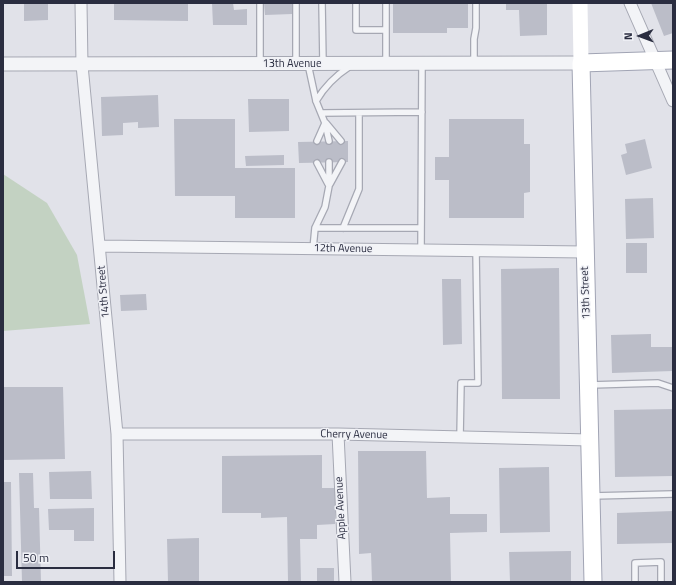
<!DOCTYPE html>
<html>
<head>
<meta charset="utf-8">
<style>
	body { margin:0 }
	#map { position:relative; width:676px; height:585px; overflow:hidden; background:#e1e2e9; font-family:"Titillium Web",sans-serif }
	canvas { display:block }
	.frame { position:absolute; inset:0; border:4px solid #2a2d40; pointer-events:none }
	.north { position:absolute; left:620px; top:16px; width:40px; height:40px; -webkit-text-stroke:3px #f0f1f6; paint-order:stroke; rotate:269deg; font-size:11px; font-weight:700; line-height:16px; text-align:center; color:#2a2d40 }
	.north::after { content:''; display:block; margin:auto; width:14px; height:18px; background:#2a2d40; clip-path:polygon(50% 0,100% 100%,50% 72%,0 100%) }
	.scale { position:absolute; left:16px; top:551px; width:99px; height:18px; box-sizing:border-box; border:2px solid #2a2d40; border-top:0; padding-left:5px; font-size:12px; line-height:14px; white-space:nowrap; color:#2a2d40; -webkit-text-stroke:3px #f0f1f6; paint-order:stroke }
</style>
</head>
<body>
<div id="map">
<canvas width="676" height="585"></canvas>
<div class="frame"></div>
<div class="north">N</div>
<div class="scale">50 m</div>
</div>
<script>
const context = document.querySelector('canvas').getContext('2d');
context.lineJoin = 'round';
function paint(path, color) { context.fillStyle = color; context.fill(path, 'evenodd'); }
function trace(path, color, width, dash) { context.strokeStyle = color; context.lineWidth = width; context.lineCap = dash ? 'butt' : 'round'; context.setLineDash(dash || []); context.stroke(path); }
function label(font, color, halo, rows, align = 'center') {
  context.font = font + ' "Titillium Web",sans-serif'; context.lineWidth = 3; context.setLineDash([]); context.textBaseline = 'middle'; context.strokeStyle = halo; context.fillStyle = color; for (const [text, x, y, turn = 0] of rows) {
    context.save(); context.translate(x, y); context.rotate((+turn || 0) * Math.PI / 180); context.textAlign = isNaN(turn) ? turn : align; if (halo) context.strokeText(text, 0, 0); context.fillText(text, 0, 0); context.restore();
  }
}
const green = new Path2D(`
	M3,174L47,203L77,255L90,324L3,331Z`);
const building = new Path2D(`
	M24,3H48V20L24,21Z
	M114,3H188V21L114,20Z
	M212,3H233L234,10L247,9V25H213Z
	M264,3H292V14L265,15Z
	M393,3H468V28H447V33H393Z
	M506,3H547V35L520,36L519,10H506Z
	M651,3H673V33L664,36Z
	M158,95L159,127L138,128V122L123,123V135L102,136L101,97Z
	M248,99H289V131L249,132Z
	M174,119H235V168H295V218H235V196H175Z
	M449,119H524V144H530V192L524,193V218H449V180H435V157H449Z
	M645,139L652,168L626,175L621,155L627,153L625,144Z
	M348,141V162L299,163L298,142Z
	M284,155V165L246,166L245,156Z
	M653,198L654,238L626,239L625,199Z
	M626,243H647V273H626Z
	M559,268L560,399H502L501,269Z
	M442,279H461L462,344L443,345Z
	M146,294L147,310L121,311L120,295Z
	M651,334V347H672L673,371L612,373L611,335Z
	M3,387H63L65,459L3,460Z
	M673,409V476L615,477L614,410Z
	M358,451H426L427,498L450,497V514H487V532L450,533L451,581L372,582L371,553L359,554Z
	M322,455V488H335V524L317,525V539H300L301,582H288L287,517L261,518V513H222V456Z
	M549,467L550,532L500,533L499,468Z
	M91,471L92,499H50L49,472Z
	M19,473H33L34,508H39L41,582H22Z
	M3,482H11L12,576H3Z
	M94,508V541H74V530H49L48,509Z
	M673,511V543L617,544V513Z
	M199,538V582H168L167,539Z
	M571,551V582H510L509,552Z
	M317,568H334V582H317Z`);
const service = new Path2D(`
	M296,3V63
	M322,3L323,63
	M356,3V30H386
	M386,3V63
	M474,63V39L476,28V3
	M260,64V3
	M308,64L316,101L325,123L329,141
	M316,101C325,86 335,76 349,67
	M322,113L422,112
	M326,123L341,141
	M317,141L325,123
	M317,163L328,184
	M330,184L342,162
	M315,228H421
	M343,228L359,189V113
	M313,249L315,228L325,207L329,186V162
	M421,250L422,63
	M590,385L658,383L673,388
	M460,437L461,383H478L476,251
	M592,496L673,494
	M635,582V563L661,562V582`);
const minor = new Path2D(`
	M81,3L82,65L117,434L120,582
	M630,3L673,101
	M100,246L585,252
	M117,434H338L590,440
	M338,434L345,582`);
const tertiary = new Path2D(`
	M3,64L581,63`);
const secondary = new Path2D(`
	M580,3L581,63`);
const primary = new Path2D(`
	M593,582L581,63L673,60`);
const streetNames = [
	["13th Avenue",292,64],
	["12th Avenue",343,249,1],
	["14th Street",104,292,-95],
	["13th Street",586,293,-92],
	["Cherry Avenue",354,435,1],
	["Apple Avenue",341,508,-93]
];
paint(green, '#c3d2c2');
paint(building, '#bbbdc8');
trace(service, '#a6a8b3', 8);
trace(minor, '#a6a8b3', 13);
trace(tertiary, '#a6a8b3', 15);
trace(primary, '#a1a4b4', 19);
trace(service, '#f3f4f7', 5.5);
trace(minor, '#f3f4f7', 11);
trace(tertiary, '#f3f4f7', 13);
trace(secondary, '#fff', 15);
trace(primary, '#fff', 17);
label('11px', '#2a2d40', '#f0f1f6', streetNames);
</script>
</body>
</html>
